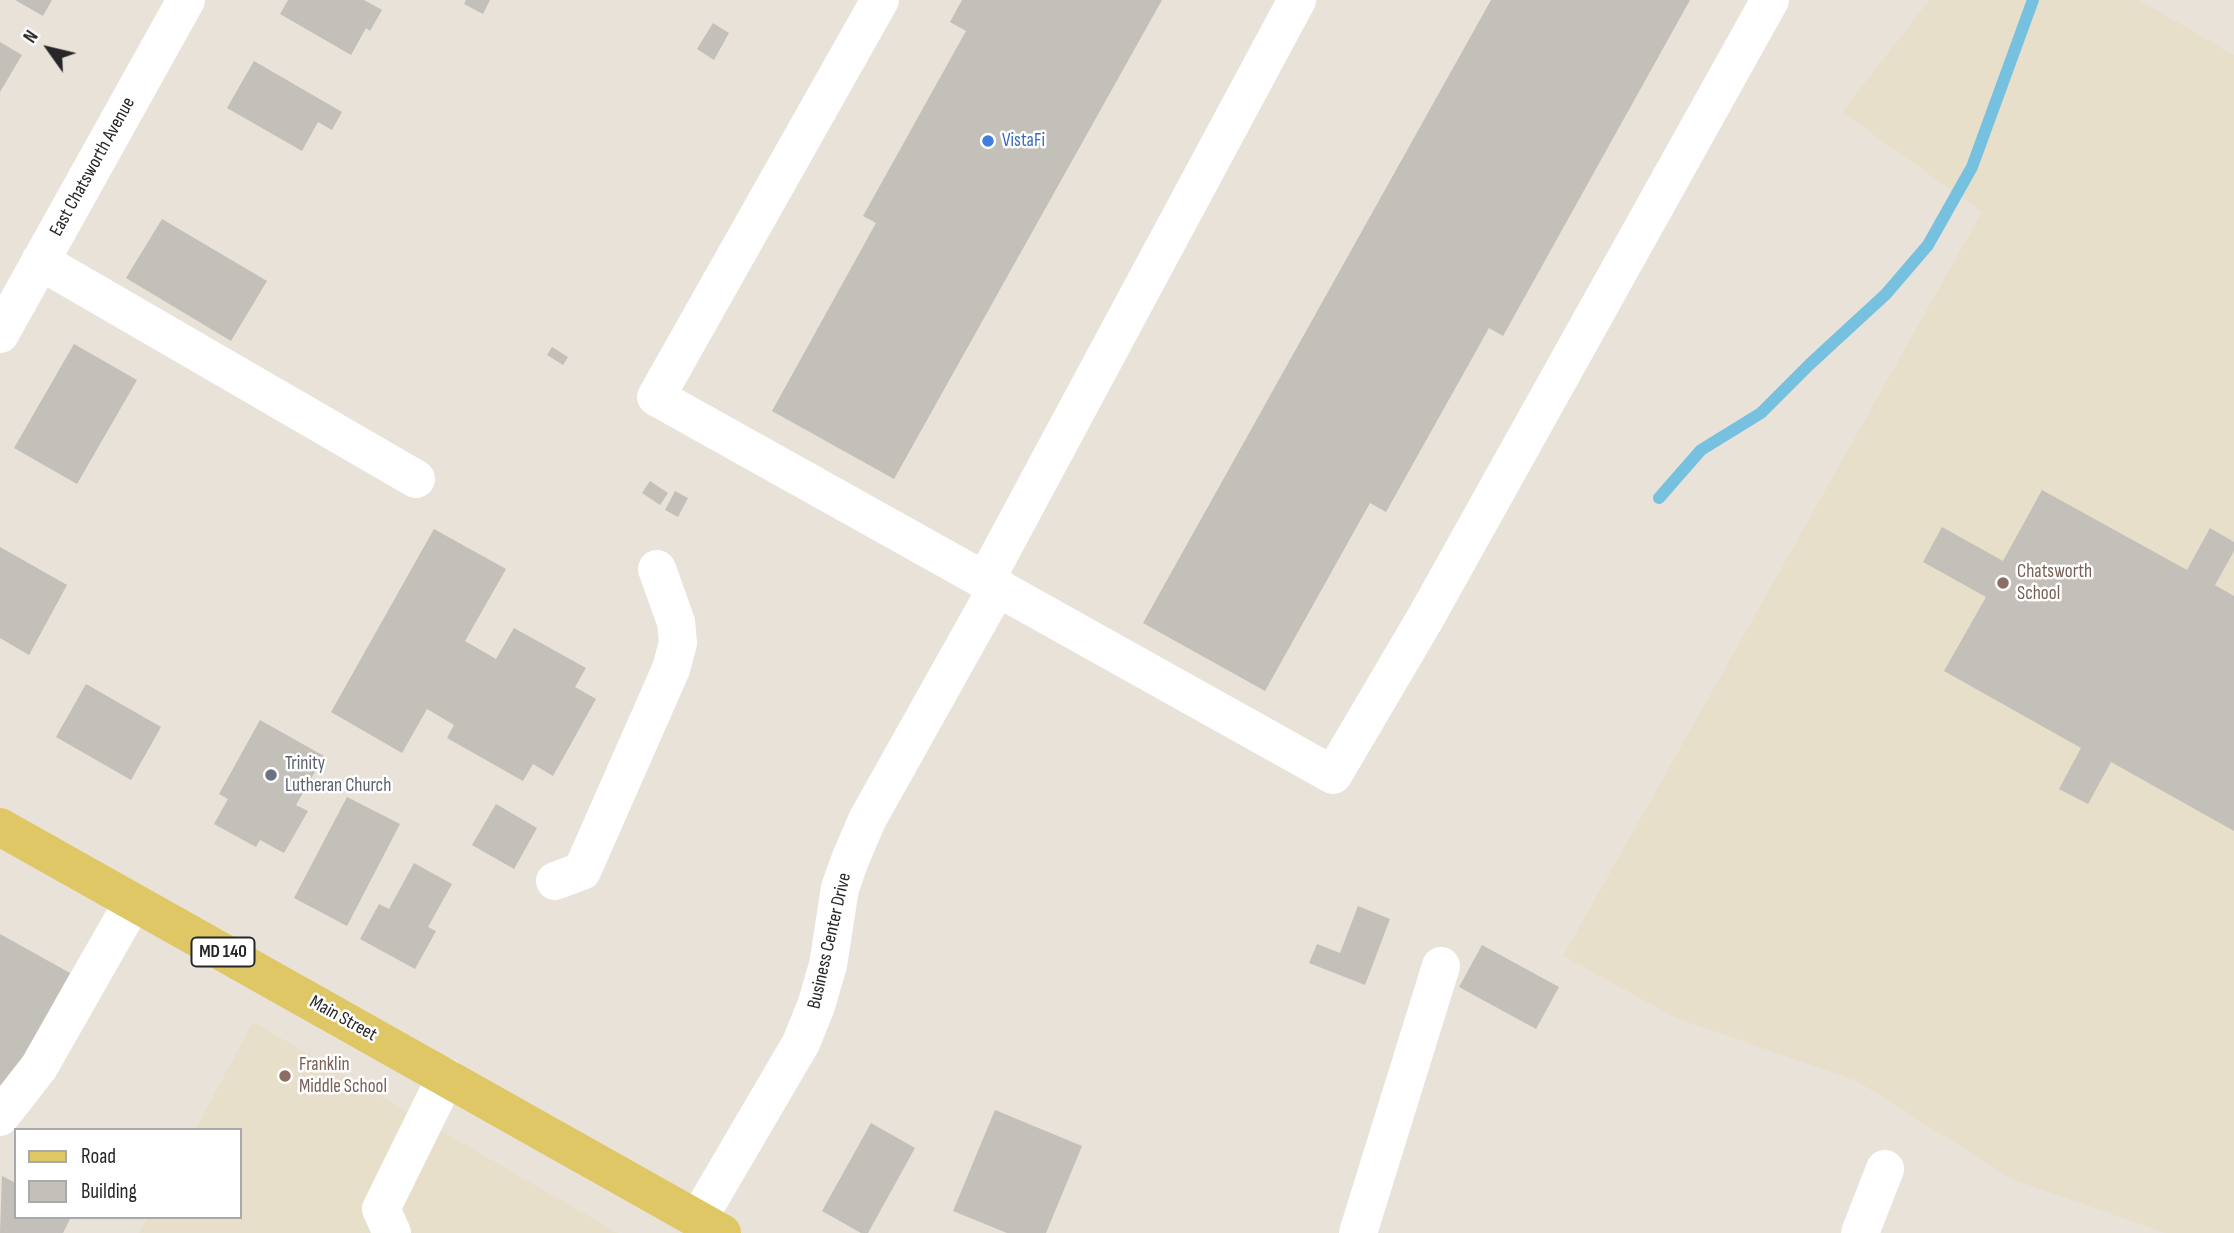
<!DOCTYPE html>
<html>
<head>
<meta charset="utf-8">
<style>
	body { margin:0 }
	#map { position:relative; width:2234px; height:1233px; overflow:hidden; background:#e8e2d9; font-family:"Sofia Sans Condensed",sans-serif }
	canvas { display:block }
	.legend { position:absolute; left:14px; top:1128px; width:228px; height:91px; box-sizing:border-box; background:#fff; border:2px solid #a9a9a9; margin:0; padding:9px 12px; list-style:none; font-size:21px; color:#272727 }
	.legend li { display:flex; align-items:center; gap:14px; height:35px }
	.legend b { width:35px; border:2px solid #a9a9a9 }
	.north { position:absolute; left:14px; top:14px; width:70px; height:70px; -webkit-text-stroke:5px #fff; paint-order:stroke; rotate:304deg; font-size:19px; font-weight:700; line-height:28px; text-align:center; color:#272727 }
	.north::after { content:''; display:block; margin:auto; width:24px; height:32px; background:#272727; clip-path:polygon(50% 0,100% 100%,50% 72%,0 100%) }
</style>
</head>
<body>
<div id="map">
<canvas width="2234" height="1233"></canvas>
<ul class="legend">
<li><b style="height:9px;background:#e0c766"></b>Road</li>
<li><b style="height:19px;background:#c3bfb9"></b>Building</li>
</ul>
<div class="north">N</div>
</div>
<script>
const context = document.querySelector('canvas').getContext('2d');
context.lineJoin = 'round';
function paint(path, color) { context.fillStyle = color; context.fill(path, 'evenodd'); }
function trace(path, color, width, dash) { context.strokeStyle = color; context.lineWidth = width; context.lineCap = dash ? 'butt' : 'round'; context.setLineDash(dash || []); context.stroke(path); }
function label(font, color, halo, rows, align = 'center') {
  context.font = font + ' "Sofia Sans Condensed",sans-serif'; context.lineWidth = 5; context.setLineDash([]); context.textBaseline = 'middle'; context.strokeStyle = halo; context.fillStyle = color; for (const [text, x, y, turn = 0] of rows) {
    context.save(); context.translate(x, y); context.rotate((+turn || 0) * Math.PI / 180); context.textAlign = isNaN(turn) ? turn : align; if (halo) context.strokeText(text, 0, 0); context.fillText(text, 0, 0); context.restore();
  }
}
const education = new Path2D(`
	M1929,0H2139L2234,55V1233H2165L2012,1179L1857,1081L1676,1018L1563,956L1982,212L1842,112Z
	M253,1022L618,1233H139L148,1217H240V1130H195Z`);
const stream = new Path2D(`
	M1659,498L1701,450L1761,413L1810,364L1886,294L1928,245L1972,167L2033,0`);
const building = new Path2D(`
	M15,0H52L43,16Z
	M288,0H364L382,10L370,31L366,28L351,55L280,14Z
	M466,0H490L483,14L464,4Z
	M962,0H1162L894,479L772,411L876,223L863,216L966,31L950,22Z
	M1491,0H1690L1503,336L1489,328L1386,512L1370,503L1265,691L1143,623Z
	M713,23L729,33L714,60L697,49Z
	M0,42L22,55L0,92Z
	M254,61L342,112L332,130L318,122L302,151L227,108Z
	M162,219L267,281L231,341L126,278Z
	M74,344L137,380L77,484L14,448Z
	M552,347L568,357L563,365L547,355Z
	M650,481L668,493L660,505L642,493Z
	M2042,490L2187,570L2210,528L2234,542V551L2215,585L2234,596V831L2111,762L2088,804L2059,789L2081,748L1944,671L1986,597L1923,562L1942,527L2003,561Z
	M675,491L688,498L678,517L665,510Z
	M434,529L506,569L465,641L496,659L514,628L586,668L575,687L596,699L553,776L533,764L523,781L447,738L454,725L427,709L402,753L331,712Z
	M0,547L67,585L29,655L0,638Z
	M86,684L161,727L131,780L56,737Z
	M260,720L324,756L296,805L308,811L284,853L260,840L256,847L214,824L228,799L219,794Z
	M347,797L400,824L347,926L294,898Z
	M496,804L537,828L514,869L472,845Z
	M414,863L452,884L428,927L436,931L415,969L360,939L379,904L389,909Z
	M1358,906L1390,919L1365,985L1309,963L1317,944L1340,953Z
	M0,934L70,973L0,1100Z
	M1482,945L1559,987L1536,1029L1459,987Z
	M995,1110L1082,1146L1046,1233H1007L953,1211Z
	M871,1123L915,1148L868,1233H861L822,1211Z
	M2,1176L16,1183V1217H71L63,1233H0Z`);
const minor = new Path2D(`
	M880,0L656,397L1333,775L1426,617L1770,0
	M40,261L416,479
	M0,334L186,0
	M986,579L1297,0
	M555,881L582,871L671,669L678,643L676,622L657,569
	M0,1117L39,1067L133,902
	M698,1219L801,1043L816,1006L828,965L840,888L850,860L867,820L998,586
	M392,1233L381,1209L446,1077
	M1358,1233L1441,966
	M1860,1233L1885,1169`);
const major = new Path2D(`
	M0,827L722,1233`);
const markers = [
	[988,141,7,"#3f7fe0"],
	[2003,583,7,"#8d6e63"],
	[271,775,7,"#6b7280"],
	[285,1076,7,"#8d6e63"]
];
const shields = [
	[223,952,63]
];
const shieldNames = [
	["MD 140",223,952]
];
const shopNames = [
	["VistaFi",1002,141]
];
const streetNames = [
	["East Chatsworth Avenue",93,167,-61],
	["Business Center Drive",830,941,-77],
	["Main Street",343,1019,29]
];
const educationNames = [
	["Chatsworth",2017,572],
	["School",2017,594],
	["Franklin",299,1065],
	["Middle School",299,1087]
];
const worshipNames = [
	["Trinity",285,764],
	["Lutheran Church",285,786]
];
paint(education, '#e8dfca');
trace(stream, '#76c1e0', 12);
paint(building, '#c3bfb9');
trace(minor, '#fff', 38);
trace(major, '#e0c766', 38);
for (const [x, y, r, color] of markers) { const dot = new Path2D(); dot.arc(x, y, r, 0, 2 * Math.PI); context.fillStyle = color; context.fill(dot); trace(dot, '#fff', 2.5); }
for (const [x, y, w] of shields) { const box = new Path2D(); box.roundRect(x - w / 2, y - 14.5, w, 29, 5); context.fillStyle = '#fff'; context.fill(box); trace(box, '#272727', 2); }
label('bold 18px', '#272727', null, shieldNames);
label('19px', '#366cbe', '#fff', shopNames, 'left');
label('19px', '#272727', '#fff', streetNames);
label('19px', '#785e54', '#fff', educationNames, 'left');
label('19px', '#5b616d', '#fff', worshipNames, 'left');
</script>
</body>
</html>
